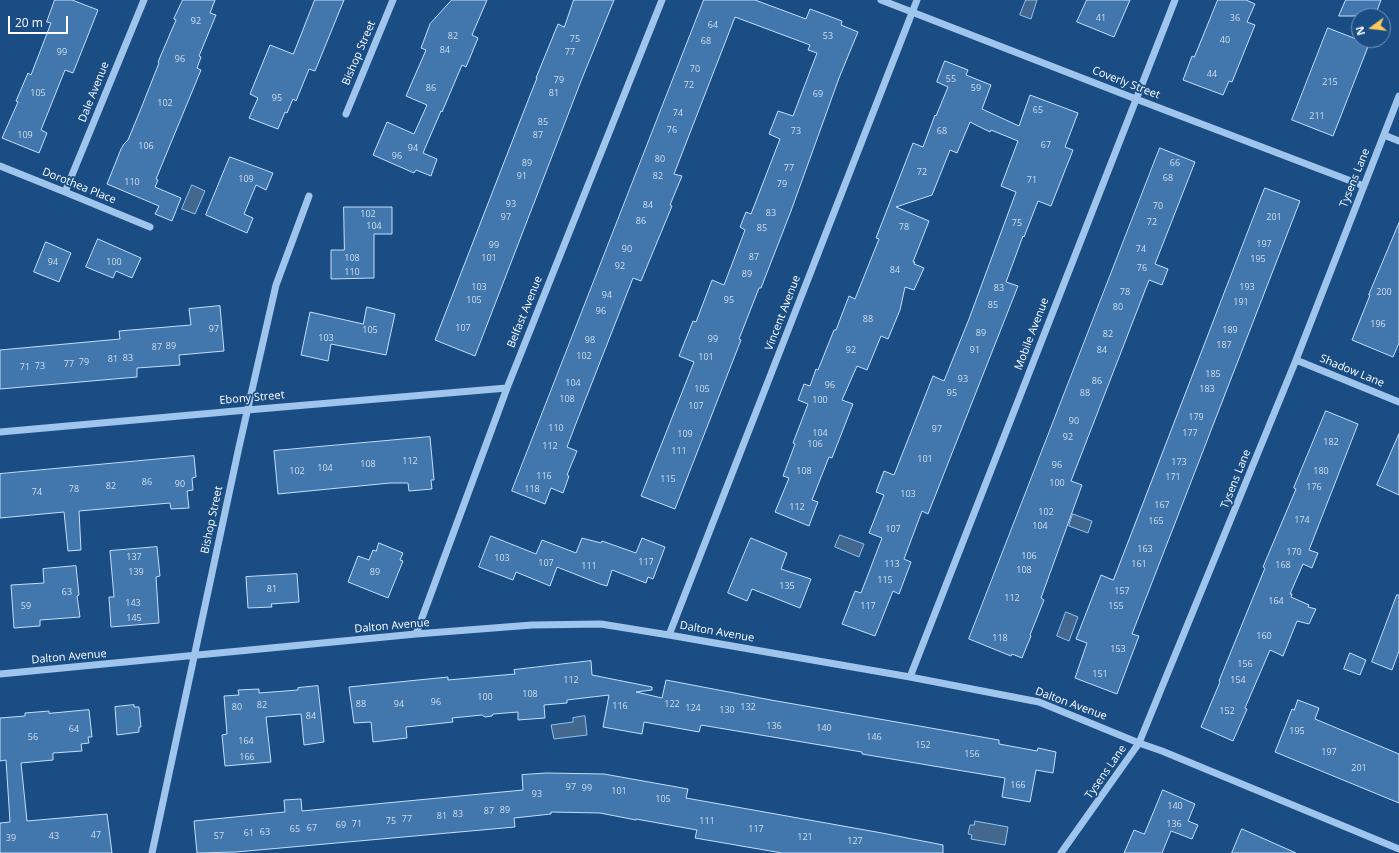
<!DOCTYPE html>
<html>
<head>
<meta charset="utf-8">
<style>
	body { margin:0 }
	#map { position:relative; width:1399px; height:853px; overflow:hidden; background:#1a4d84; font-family:"Open Sans",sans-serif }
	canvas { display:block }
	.north { position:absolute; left:1351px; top:8px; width:40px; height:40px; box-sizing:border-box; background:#1a4d84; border:1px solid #7694b5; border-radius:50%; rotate:255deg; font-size:11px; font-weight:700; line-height:16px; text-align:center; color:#fff }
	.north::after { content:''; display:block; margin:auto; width:14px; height:18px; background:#fec85b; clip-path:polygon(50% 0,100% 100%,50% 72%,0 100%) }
	.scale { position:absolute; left:8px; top:16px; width:60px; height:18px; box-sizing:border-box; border:2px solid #fff; border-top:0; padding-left:5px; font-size:12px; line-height:14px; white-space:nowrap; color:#fff; -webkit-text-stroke:3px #1a4d84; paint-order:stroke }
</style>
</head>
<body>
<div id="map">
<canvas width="1399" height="853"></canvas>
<div class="north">N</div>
<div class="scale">20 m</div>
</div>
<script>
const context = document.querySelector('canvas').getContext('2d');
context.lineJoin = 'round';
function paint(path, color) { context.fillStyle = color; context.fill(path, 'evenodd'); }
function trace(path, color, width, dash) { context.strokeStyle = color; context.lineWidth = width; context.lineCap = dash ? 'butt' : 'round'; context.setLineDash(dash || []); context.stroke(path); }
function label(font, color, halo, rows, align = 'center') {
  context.font = font + ' "Open Sans",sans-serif'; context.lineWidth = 3.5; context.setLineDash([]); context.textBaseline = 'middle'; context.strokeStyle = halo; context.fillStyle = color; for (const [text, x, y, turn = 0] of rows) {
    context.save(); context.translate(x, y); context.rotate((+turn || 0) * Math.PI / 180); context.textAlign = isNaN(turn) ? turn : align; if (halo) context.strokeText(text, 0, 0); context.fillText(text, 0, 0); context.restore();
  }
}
const water = new Path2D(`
	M1026,0H1037L1031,19L1020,15Z
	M192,185L205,191L195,214L182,209Z
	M1073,514L1092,521L1088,533L1069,526Z
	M840,535L864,544L859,557L835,547Z
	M1066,612L1078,617L1069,641L1057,636Z
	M585,716L587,735L554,739L551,725L573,722V718Z
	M975,821L1008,827L1005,845L971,839L972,835L968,834L970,825H974Z`);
const building = new Path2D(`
	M55,0H72L98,10L73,73L65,70L41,130L47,133L39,153L2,138L18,102L16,101L28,73L31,75L51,23L47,22Z
	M183,0H215L210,13L216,15L199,56L201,57L197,68L201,70L156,179L158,180L155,187L181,198L172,221L155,214L159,206L107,184L121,149L124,144L128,140L140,111L159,63L158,62L176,20L174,19Z
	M315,0H344L315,71L309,69L296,101L293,99L287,113L285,112L278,129L249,118L258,98L250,94L270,45L293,54Z
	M452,0H487L472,35L478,38L469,60L466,67L462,65L442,112L441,111L423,153L437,159L431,176L416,170L414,173L373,155L387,122L414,134L427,105L406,96L426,50L421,48L430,24Z
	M574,0H614L581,81L475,356L435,340L529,98L537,78H536L558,24L564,27Z
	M704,0H755L806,19L810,9L842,21L841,25L858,32L839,78L791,211L761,288H759L739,339L741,340L675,509L641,496L694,362L679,356L693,321L696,322L712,280L724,285L745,230L740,227L746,212L751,214L780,139L769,134L778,111L793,116L817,53L808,50L810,45L735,17L674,174L682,176L670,205L672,206L641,281L633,278L575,426L567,447L577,451L567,475L569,476L563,493L551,488L545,504L512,491Z
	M1087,0H1130L1114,37L1077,22Z
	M1218,0H1246L1255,4L1247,22L1255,25L1232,82L1229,81L1223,95L1183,80L1192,56L1194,57Z
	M1346,0H1381L1375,16H1339Z
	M1328,28L1369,44L1333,136L1292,120Z
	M945,61L968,70L966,75L991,85L982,109L1019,126L1030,95L1078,113L1065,147L1073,150L1051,206L1038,201L1024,237L1023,236L1006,282L1018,286L928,514L922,511L904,559L911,562L899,594L893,591L875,636L842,624L855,591L861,593L882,538L869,533L884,495L876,492L884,471L894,475L933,376L944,381L969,319L1016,192L1001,186L1018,141L991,130L990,132L970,122L957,153L950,150L932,195L896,207L929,221L913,262H915L914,264L924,268L914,290L905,287L900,310L888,339L881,336L867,370L857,366L842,400L853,404L832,458L829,457L812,500L818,502L809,526L775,512L789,478L783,476L795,444L793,443L808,404L798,400L804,384L810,386L816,369L818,370L834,330H836L849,296L855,299L879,239L876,238L913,143L923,147L935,115L936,116L948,87L937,82Z
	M1160,148L1195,162L1155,264L1168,269L1162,285L1149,280L1071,481L1082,485L1041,598L1044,600L1030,635L1031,636L1022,658L1012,654L1011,656L969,639Z
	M230,157L273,173L266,190L256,185L244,214L253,218L247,233L206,215Z
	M1265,188L1300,201L1132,634L1139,636L1117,694L1075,678L1087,643L1076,639L1101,575L1113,580Z
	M344,207H392V234H374V278L331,279V250H344Z
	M1399,223V343L1393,357L1352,340L1370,295H1369Z
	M98,239L141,258L132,278L116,271L113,278L86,267Z
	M46,242L71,253L59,282L34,272Z
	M220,306L224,351L179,355L180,365L137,368V377L0,389V350L120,339L119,331L191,325L189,309Z
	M367,307L395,314L386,355L331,344L328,361L301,355L310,312L363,324Z
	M1326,411L1358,424L1309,550L1318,553L1312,568L1303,564L1290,594H1292L1291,597L1309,605L1308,607L1316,609L1309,624L1297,621L1283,656L1270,650L1245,708L1247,709L1233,741L1201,727L1220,682L1219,681L1265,568L1263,567L1296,489L1294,488Z
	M1399,434V495L1377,485Z
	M430,437L434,480H431L432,489L409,491L408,483H390L278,494L274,451Z
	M194,456L196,477L192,478L193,490L187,491L189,508L171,509L170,503L79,511L81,550L68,551L64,512L0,518V474Z
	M491,536L536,554L542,540L576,553L582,538L601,543L602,541L636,553L642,538L665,547L653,579L648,577L646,583L612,570L607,586L600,584L557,567L550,586L516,572L513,580L479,567Z
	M751,538L787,553L781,569L811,579L800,608L752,589L747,601L728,593Z
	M379,543L403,553L400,560L403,561L388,598L348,582L358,556L369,560L373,550L376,551Z
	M157,547L160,576L156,577L159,623L111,627L109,597H114L110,551Z
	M76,566L79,595L77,596L80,617L40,620V626L14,628L11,585L44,583L43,569Z
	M297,574L299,602L271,604L272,607L248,608L246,577Z
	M1397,595H1399V651L1392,670L1372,662Z
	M1350,653L1366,660L1360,675L1344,669Z
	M591,661L592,675L652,687V690L636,692L662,698L666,680L771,700L999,740V744L1037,751L1038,748L1056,752L1053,773L1036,770L1030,802L1002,797L1005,778L862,754V752L701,725L699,732L644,722L642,734L603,727L609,695L567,700V703L544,705L545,718L518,720V712L493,714L492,716L485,717L482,715L452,718L453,722L406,727L407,738L373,742L371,722L354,723L349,687L448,677V680L515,674L514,670Z
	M318,686L324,742L304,745L301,714L266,717L271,762L225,766L222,735L227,734L224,696L239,695L238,690L259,689V693L298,690V688Z
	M1298,700L1319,708L1315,719L1399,754V803L1275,752L1292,709L1294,710Z
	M134,705V707H139L141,727H139V732L117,735L115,707Z
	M89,710L92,737H88L89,743L81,744L82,751L53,753V760L21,763L27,821L107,814L112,853H0V823L10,822L6,760L0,761V718L25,716V713L49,711V713Z
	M547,773L604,774L688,789L686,798L882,833L943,845V853H782L695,838L697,830L636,819V820L600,813L551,812V814L514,818L515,827L236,852L197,853L194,821L285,812L284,800L301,799L302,811L523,790L522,775Z
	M1163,790L1195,804L1188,821L1198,825L1192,839L1171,831L1162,853H1124L1134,830L1144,834Z
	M1242,829L1296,853H1232Z`);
const minor = new Path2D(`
	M881,0L1136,99L1364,186
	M346,114L393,0
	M1384,135L1399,141
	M0,166L65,192L150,227
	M65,192L144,0
	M1296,360L1399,402
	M0,432L247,410L507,388
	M416,634L507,388L662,0
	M669,635L917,0
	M0,674L416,634L532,625L601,624L669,635L910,677L1039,702L1139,743L1162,751L1399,849
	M910,677L1175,0
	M152,853L239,447L276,285L309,196
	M1061,853L1139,743L1296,360L1399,96`);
const numberNames = [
	["41",1101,18],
	["36",1235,18],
	["92",196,21],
	["64",713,25],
	["82",453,36],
	["53",828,36],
	["75",575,39],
	["40",1225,40],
	["68",706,41],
	["84",445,50],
	["99",62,52],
	["77",570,52],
	["96",180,59],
	["70",695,69],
	["44",1212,74],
	["55",951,79],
	["79",559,80],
	["215",1330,82],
	["72",689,85],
	["86",431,88],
	["59",976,88],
	["105",38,93],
	["81",554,93],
	["69",818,94],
	["95",277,98],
	["102",165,103],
	["65",1038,110],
	["74",678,113],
	["211",1317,116],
	["85",543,122],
	["76",672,130],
	["73",796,131],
	["68",942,131],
	["109",25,135],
	["87",538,135],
	["67",1046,145],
	["106",146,146],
	["94",413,148],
	["96",397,156],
	["80",660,159],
	["89",527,163],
	["66",1175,163],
	["77",789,168],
	["72",922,172],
	["91",522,176],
	["82",658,176],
	["68",1168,178],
	["109",246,179],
	["71",1032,180],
	["110",132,182],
	["79",782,184],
	["93",511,204],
	["84",648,205],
	["70",1158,206],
	["83",771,213],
	["102",368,214],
	["97",506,217],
	["201",1274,217],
	["86",641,221],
	["72",1152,222],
	["75",1017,223],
	["104",374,226],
	["78",904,227],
	["85",762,228],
	["197",1264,244],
	["99",494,245],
	["90",627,249],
	["74",1141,249],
	["87",754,257],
	["108",352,258],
	["101",489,258],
	["195",1258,259],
	["94",53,262],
	["100",114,262],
	["92",620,266],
	["76",1142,268],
	["84",895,270],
	["110",352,272],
	["89",747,274],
	["103",479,287],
	["193",1247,287],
	["83",999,288],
	["78",1125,292],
	["200",1384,292],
	["94",607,295],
	["105",474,300],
	["95",729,300],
	["191",1241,302],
	["85",993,305],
	["80",1118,307],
	["96",601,311],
	["88",868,319],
	["196",1378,324],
	["107",463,328],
	["97",214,329],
	["105",370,330],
	["189",1230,330],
	["89",981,333],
	["82",1108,334],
	["103",326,338],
	["99",713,339],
	["98",590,340],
	["187",1224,345],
	["89",171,346],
	["87",157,347],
	["92",851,350],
	["91",975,350],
	["84",1102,350],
	["102",584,356],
	["101",706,357],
	["83",128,358],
	["81",113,359],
	["79",84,362],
	["77",69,364],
	["73",40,366],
	["71",25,367],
	["185",1213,374],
	["93",963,379],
	["86",1097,381],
	["104",573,383],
	["96",830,385],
	["105",702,389],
	["183",1207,389],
	["95",952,393],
	["88",1085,393],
	["108",567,399],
	["100",820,400],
	["107",696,406],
	["179",1196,417],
	["90",1074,421],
	["110",556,428],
	["97",937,429],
	["104",820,433],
	["177",1190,433],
	["109",685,434],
	["92",1068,437],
	["182",1331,442],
	["106",815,444],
	["112",550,446],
	["111",679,451],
	["101",925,459],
	["112",410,461],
	["173",1179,462],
	["108",368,464],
	["96",1057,465],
	["104",325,468],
	["102",297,471],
	["108",804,471],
	["180",1321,471],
	["116",544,476],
	["171",1173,477],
	["115",668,479],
	["86",147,482],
	["100",1057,483],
	["90",180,484],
	["82",111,486],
	["176",1314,487],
	["78",74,489],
	["118",532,489],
	["74",37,492],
	["103",908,494],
	["167",1162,505],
	["112",797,507],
	["102",1046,512],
	["174",1302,520],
	["165",1156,521],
	["104",1040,526],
	["107",893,529],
	["163",1145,549],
	["170",1294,552],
	["106",1029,556],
	["137",134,557],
	["103",502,558],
	["117",646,562],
	["107",546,563],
	["113",892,564],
	["161",1139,564],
	["168",1283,565],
	["111",589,566],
	["108",1024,570],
	["139",136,572],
	["89",375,572],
	["115",885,580],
	["135",787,586],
	["81",272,589],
	["157",1122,591],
	["63",67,592],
	["112",1012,598],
	["164",1276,601],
	["143",133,603],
	["59",26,606],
	["117",868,606],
	["155",1116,606],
	["145",134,618],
	["160",1264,636],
	["118",1000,638],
	["153",1118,649],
	["156",1245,664],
	["151",1100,674],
	["112",571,680],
	["154",1238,680],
	["108",530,694],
	["100",485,697],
	["96",436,702],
	["88",361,704],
	["94",399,704],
	["122",672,704],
	["82",262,705],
	["116",620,706],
	["80",237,707],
	["132",748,707],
	["124",693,708],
	["130",727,710],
	["152",1227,711],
	["84",311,716],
	["136",774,726],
	["140",824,728],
	["64",74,729],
	["195",1297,731],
	["56",33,737],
	["146",874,737],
	["164",246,741],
	["152",923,745],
	["197",1329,752],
	["156",972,754],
	["166",247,757],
	["201",1359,768],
	["166",1018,785],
	["97",571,787],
	["99",587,788],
	["101",619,791],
	["93",537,794],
	["105",663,799],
	["140",1175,806],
	["89",505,810],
	["87",489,811],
	["83",458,814],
	["81",442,816],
	["77",407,819],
	["75",391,821],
	["111",707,821],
	["71",357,824],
	["136",1174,824],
	["69",341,825],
	["67",312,828],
	["65",295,829],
	["117",756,829],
	["63",265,832],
	["61",249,833],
	["47",96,835],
	["43",54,836],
	["57",219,836],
	["121",805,837],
	["39",11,838],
	["127",855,841]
];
const streetNames = [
	["Bishop Street",359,53,-67],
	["Coverly Street",1126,83,21],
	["Dale Avenue",94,92,-68],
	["Tysens Lane",1355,178,-68],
	["Dorothea Place",79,186,22],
	["Belfast Avenue",525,312,-68],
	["Vincent Avenue",783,313,-69],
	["Mobile Avenue",1032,334,-69],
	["Shadow Lane",1352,371,22],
	["Ebony Street",252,398,-5],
	["Tysens Lane",1236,479,-68],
	["Bishop Street",212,520,-78],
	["Dalton Avenue",392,626,-5],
	["Dalton Avenue",717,632,10],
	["Dalton Avenue",69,657,-5],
	["Dalton Avenue",1071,704,20],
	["Tysens Lane",1106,772,-55]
];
paint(water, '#426890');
trace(water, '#92c1ee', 1);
paint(building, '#4277ae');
trace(building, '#c5def9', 1);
trace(minor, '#9fc5ec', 7);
label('9px', '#d0ddeb', null, numberNames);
label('11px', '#fff', '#1a4d84', streetNames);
</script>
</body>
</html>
